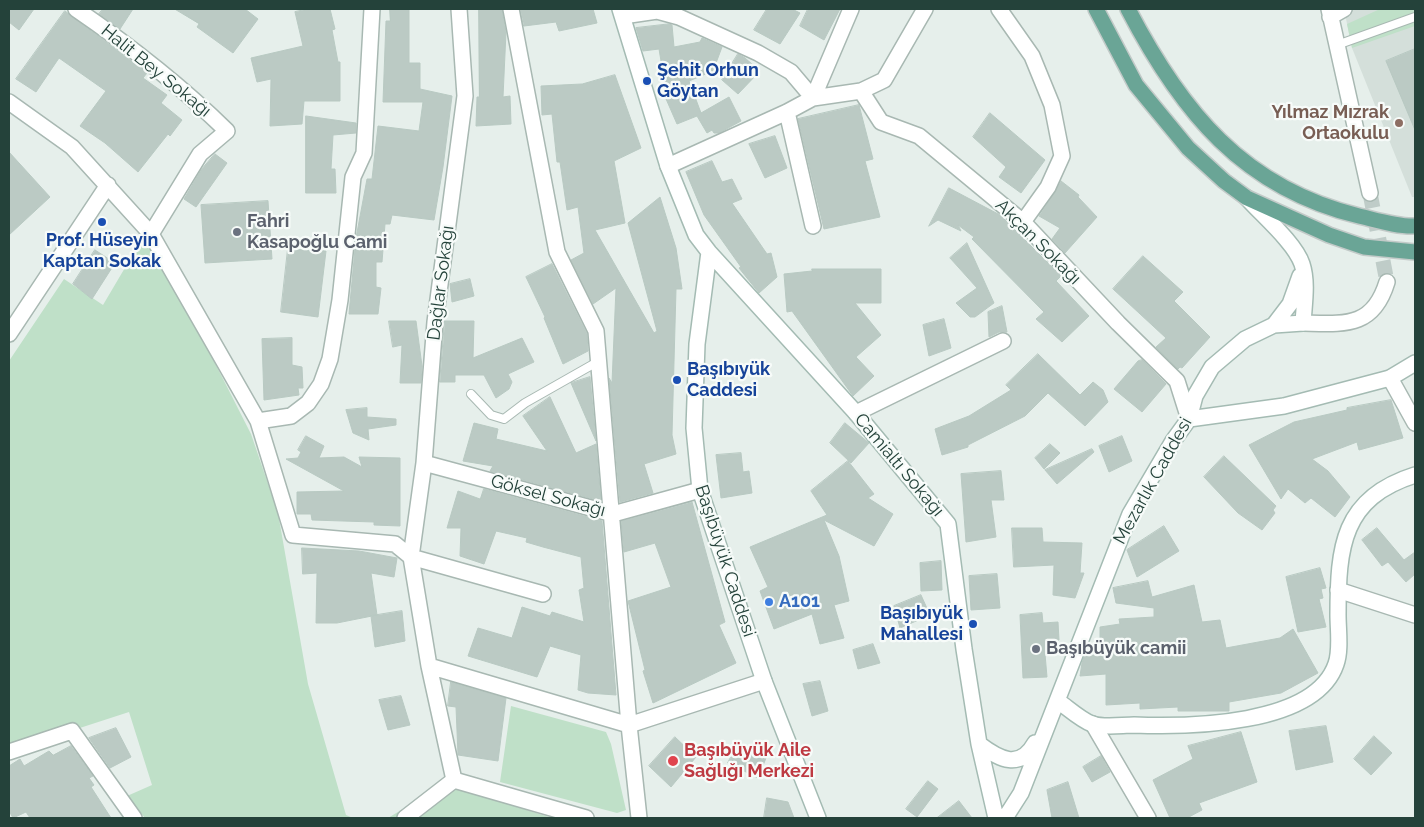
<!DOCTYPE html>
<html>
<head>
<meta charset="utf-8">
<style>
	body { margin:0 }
	#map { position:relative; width:1424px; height:827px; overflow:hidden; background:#e6efeb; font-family:Raleway,sans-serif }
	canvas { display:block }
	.frame { position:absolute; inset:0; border:10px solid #24423a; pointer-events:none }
</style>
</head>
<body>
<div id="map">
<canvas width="1424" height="827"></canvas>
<div class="frame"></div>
</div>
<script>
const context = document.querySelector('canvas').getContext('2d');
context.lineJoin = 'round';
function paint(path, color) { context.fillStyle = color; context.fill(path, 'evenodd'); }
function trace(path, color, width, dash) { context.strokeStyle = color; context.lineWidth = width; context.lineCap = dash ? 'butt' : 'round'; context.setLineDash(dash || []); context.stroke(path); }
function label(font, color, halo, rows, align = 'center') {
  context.font = font + ' Raleway,sans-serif'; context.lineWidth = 4.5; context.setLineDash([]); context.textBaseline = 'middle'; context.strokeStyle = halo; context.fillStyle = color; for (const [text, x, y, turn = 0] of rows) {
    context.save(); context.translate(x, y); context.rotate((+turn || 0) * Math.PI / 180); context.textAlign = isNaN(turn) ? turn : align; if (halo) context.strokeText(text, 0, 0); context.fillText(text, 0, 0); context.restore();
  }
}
const built = new Path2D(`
	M1344,9H1415V197H1412L1352,48Z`);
const green = new Path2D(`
	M1380,9H1415V26L1352,48L1347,24Z
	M154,243L251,434L278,513L308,684L346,815L353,818H145L127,796L152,785L129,712L9,751V361L64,279L103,305L139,244Z
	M511,706L606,732L611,744L626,810L617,813L500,782Z
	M444,784L552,818H388Z`);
const building = new Path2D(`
	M9,9H34L19,30L9,22Z
	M103,9H133L120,29L99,14Z
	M175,9H245L258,19L233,53L197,27L199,24Z
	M308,9H330L335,29L332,30L338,62H340V101H304L302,124L270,126L271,79L257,82L251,58L303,46L295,12Z
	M390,9H409V63H420V89L452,96L443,167L434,220L392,215L390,224H385L382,262H376V287L381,288L378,314H349L356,238L367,179H372L378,126L419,131L423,102H383L386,21H390Z
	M479,9H502L506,32L503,97L510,96L511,124L476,126L477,97H479Z
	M520,9H593L597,23L559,31L556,22L524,26Z
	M767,9H792L800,13L780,44L754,30Z
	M808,9H840L824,40L800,26Z
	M65,11L147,73L143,78L167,95L161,103L182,120L170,136L168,134L138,172L105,143L80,126L106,91L59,58L36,92L16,79Z
	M669,24L672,25L674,47L700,42L702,38L722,47L713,71L689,81L701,113L729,97L741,121L719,133H714L712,130L707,133L697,116L677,124L663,92L666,91L659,49L643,51L636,28Z
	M1415,49V130L1386,61Z
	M738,54L745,58L760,71L738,94L722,80Z
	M615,75L641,148L614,161L625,223L595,230L654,333L657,331L628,223L660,197L676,248L682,289H676L672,435L676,454L644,464L653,493L620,502L609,378L612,383L616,288L593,304L571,260L584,253L578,207L567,210L560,162H557L552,114L542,115L541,86L582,84Z
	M859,105L873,159L865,161L880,217L824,229L798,119Z
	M990,113L1045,160L1021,193L999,177L1006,167L973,137Z
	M306,116L356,123V133L333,135L331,169H335L336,193H306Z
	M775,136L787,168L765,178L749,144Z
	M9,152L50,197L9,235Z
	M215,154L227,163L196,207L184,199L201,170Z
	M712,161L722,182L732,179L742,199L732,203L767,254L771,253L777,277L759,293L739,268L741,267L704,215L686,172Z
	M1061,181L1079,195L1078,197L1097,217L1065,253L1052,239L1060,228L1039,216Z
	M949,188L1000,215L1061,276L1056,281L1089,316L1062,342L1036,319L1044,312L972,239L974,237L958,225L961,231L938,220L929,226Z
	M268,201L272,259L205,263L201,205Z
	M967,243L994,303L975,317H970L956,303L977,288L950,258Z
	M288,249L326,251L318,317L281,312Z
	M95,250L115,263L92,299L73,284Z
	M1143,256L1183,292L1174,301L1210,337L1182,368L1180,367L1178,369L1156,347L1166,338L1113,289Z
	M552,264L587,334L588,351L563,364L544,318L545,317L526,277Z
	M812,269H881V303H855L881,335L856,357L874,376L853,396L792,311L787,312L784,274L812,271Z
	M470,279L474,296L452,302L450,284Z
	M1002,306L1007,332H999L989,337L988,312Z
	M944,319L951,348L929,356L923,325Z
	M389,321H416L422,366L421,383H400L402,345L393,347Z
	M445,321H474L473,358L522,338L534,362L508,374L512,382L509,389L496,398L484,375H455V382H440Z
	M292,338V365L302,367L303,388H298L299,395L264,400L262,339Z
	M1038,354L1080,395L1093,382L1103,390L1108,402L1085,426L1048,393L1025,416L968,445V447L942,455L935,429L969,416L1011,390L1006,385Z
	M1142,360L1166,384L1142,412L1114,389L1138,361Z
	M590,377L596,441L571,383Z
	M550,397L576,453L596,444L601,501L490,471L493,466L463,461L474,423L498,429L496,439L547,451L523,416Z
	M1391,400L1403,438L1359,450L1357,442L1312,459L1328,471L1350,497L1335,517L1311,498L1305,503L1288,489L1281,499L1249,445L1294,422L1347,410V408Z
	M367,408V417L396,419V425L368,429L369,440L353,433L346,410Z
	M845,423L869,443L851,463L830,443Z
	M306,436L324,446L319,458L344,457L362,467L359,457L400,458V526L374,525V522L312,520L311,514H297V492L344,491L286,459L298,458L301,452L298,450Z
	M1122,436L1132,461L1109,472L1099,446Z
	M1050,444L1060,453L1044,469L1035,458Z
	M1092,449L1094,452L1057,484L1045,470Z
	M741,453L743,472L749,471L752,493L721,498L716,455Z
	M1224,456L1276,506L1273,510L1275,513L1262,530L1238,513L1204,477Z
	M848,461L874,494L868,498L893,514L874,546L824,520L839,556L849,601L834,605L844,638L820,644L812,614L774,629L760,591L768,587L750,547L827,515L811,491Z
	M1001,471L1004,500H991L996,537L966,542L961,474Z
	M484,489L602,521L616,695L588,693L578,690L581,655L550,646L537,677L468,656L478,628L512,638L522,607L550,616L552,612L584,622L579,590L584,588L581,557L543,547L526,542L527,538L496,531L484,564L460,556L461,528H447L458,491L480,499Z
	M692,502L725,622L719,625L736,663L653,703L643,671L645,670L628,601L671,587L655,543L624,552L621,521Z
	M1164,526L1179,551L1137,577L1127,550Z
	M1012,528H1042L1043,542L1082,543L1080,573H1084L1075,598L1053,595L1054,565L1014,567Z
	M1377,528L1404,560L1415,552V574L1406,582L1388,562L1382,566L1362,540Z
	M302,548L359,551L397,558L394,577L371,573L377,615L337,623H316L317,573L303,574Z
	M941,561L942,590L921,591L920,563Z
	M1320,568L1326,588L1321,589L1323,598L1319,599L1326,627L1298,632L1286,577Z
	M997,574L1000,608L971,610L969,576Z
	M1148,581L1152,597L1194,585L1202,622L1220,620L1226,648L1280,638L1293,629L1318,673L1281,693L1229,702V711H1178V707L1140,709V703L1106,705V674L1080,676L1082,663L1087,649L1100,650V627L1120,624L1119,619L1154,617V608L1116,603L1113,588Z
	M921,595L930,615L900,628L894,606Z
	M402,611L405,641L375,647L371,616Z
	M1042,613L1043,623L1058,622L1059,640L1053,641V645H1050V654H1045L1047,677L1023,678L1020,615Z
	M873,644L880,663L858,669L853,650Z
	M820,681L828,711L812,716L803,684Z
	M451,682L506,698L498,761L458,755L456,707L448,706Z
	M401,696L410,725L388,730L379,700Z
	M1326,726L1333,762L1296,770L1289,731Z
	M116,728L131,757L110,768L89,738Z
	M1241,732L1257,782L1199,803L1202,810L1187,818H1170L1153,780L1193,759L1188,746Z
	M1374,736L1392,753L1371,775L1354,759Z
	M675,737L696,757L671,787L649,766Z
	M737,745L766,758L758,778L728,763Z
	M71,746L93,776L89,778L94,785L91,787L111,818H30L26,812L13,818L9,811V766L20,759L24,766L49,751L53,755Z
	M1101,756L1110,772L1092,782L1083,767Z
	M928,781L938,789L917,817L906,809Z
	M1068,782L1079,818H1052L1047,790Z
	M767,798L788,802L794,818H764Z
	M959,801L972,818H937Z`);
const streetTunnel = new Path2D(`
	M1370,193L1387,282`);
const lane = new Path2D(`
	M1337,45L1415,17
	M471,394L491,415L504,419L525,403L599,361`);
const street = new Path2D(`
	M76,9C130,46 180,85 227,131L200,154L151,234
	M459,9L465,96L435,322L424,463L411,557L543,594
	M511,9L557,252L596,331L629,725L639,818
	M999,9L1032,56L1052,105L1062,156L1048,187L1023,222
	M1329,9L1370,193
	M623,16L657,11L679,17L758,53L791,72L813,98L861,91L884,80L925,9
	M1330,17L1344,9
	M861,91L881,122L919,136L1023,222L1118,323L1177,381L1189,419
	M9,102L72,147L151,234L258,421L293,535L395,544L411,557L429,666L454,780L586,818
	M787,112L813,226
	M668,166L787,112L813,98L851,9
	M1303,323C1345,324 1373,328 1387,282
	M9,334L108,185
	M1390,378L1415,423
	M856,413L1003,341
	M258,421L291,416L308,403L321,384L330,359L340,300L353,177L364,153L372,9
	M424,463L613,514L700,490
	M1338,590L1415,615
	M429,666L629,725L764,681
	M1093,724L1148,818
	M9,752L72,731L134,818
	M405,818L454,780`);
const secondary = new Path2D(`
	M620,9L668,166L696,235L709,252L856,413L948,524L964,649L979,744L996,818
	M709,252L697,344L694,428L700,490L764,681L818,818
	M1274,325L1290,304L1300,276
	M1189,419L1284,406L1390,378L1415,363
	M1058,701C1068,708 1081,720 1092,724C1104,728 1122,725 1134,725C1188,727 1315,726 1336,664C1341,650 1338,630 1338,615C1338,547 1342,498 1415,475
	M979,744C1000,760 1020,770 1035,743
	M1005,818L1021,793L1130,514L1173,441L1189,419L1195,396L1212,367L1245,339L1274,325L1303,323C1304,305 1308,282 1302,264C1295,243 1263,216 1247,198`);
const primary = new Path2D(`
	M1096,9L1136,85L1188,148L1224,181L1247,198L1329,235L1364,247L1415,252
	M1128,9C1181,111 1243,188 1359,216C1376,220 1398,227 1415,226`);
const markers = [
	[647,81,5,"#1a4fb4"],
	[1399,123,5,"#8d6e63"],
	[102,222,5,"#1a4fb4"],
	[237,232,5,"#6b7280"],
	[677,380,5,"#1a4fb4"],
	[769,602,5,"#3f7fe0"],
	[973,624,5,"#1a4fb4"],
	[1036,649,5,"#6b7280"],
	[673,761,6,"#e0444e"]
];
const streetNames = [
	["Halit Bey Sokağı",156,71,39],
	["Akçan Sokağı",1038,242,45],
	["Dağlar Sokağı",441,283,-83],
	["Camialtı Sokağı",899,465,50],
	["Mezarlık Caddesi",1153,481,-61],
	["Göksel Sokağı",548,496,15],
	["Başıbüyük Caddesi",725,561,72]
];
const transitNames = [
	["Şehit Orhun",657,71],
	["Göytan",657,92],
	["Prof. Hüseyin",102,241,"center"],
	["Kaptan Sokak",102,262,"center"],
	["Başıbıyük",687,370],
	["Caddesi",687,391],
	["Başıbıyük",963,614,"right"],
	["Mahallesi",963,635,"right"]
];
const educationNames = [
	["Yılmaz Mızrak",1389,113],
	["Ortaokulu",1389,134]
];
const worshipNames = [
	["Fahri",247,222],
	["Kasapoğlu Cami",247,243],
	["Başıbüyük camii",1046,649]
];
const shopNames = [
	["A101",779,602]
];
const healthNames = [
	["Başıbüyük Aile",684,751],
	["Sağlığı Merkezi",684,772]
];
paint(built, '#d4dfda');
paint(green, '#bfe0c8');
paint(building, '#bbcac4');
trace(building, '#b8c9c2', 1);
trace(streetTunnel, '#bfccc8', 15, [15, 8]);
trace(lane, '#a8b8b2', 10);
trace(street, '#a8b8b2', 18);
trace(secondary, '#a4bbb3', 18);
trace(primary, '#c2cac8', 18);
trace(lane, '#fff', 8);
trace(street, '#fff', 15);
trace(secondary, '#fff', 15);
trace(primary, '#6aa596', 15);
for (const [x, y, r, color] of markers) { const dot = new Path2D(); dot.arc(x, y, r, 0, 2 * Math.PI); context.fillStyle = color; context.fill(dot); trace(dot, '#f7fbf9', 2); }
label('18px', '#24423a', '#f7fbf9', streetNames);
label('bold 18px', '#164399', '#f7fbf9', transitNames, 'left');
label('bold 18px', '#785e54', '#f7fbf9', educationNames, 'right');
label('bold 18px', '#5b616d', '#f7fbf9', worshipNames, 'left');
label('bold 18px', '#366cbe', '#f7fbf9', shopNames, 'left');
label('bold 18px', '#be3a42', '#f7fbf9', healthNames, 'left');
</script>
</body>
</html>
